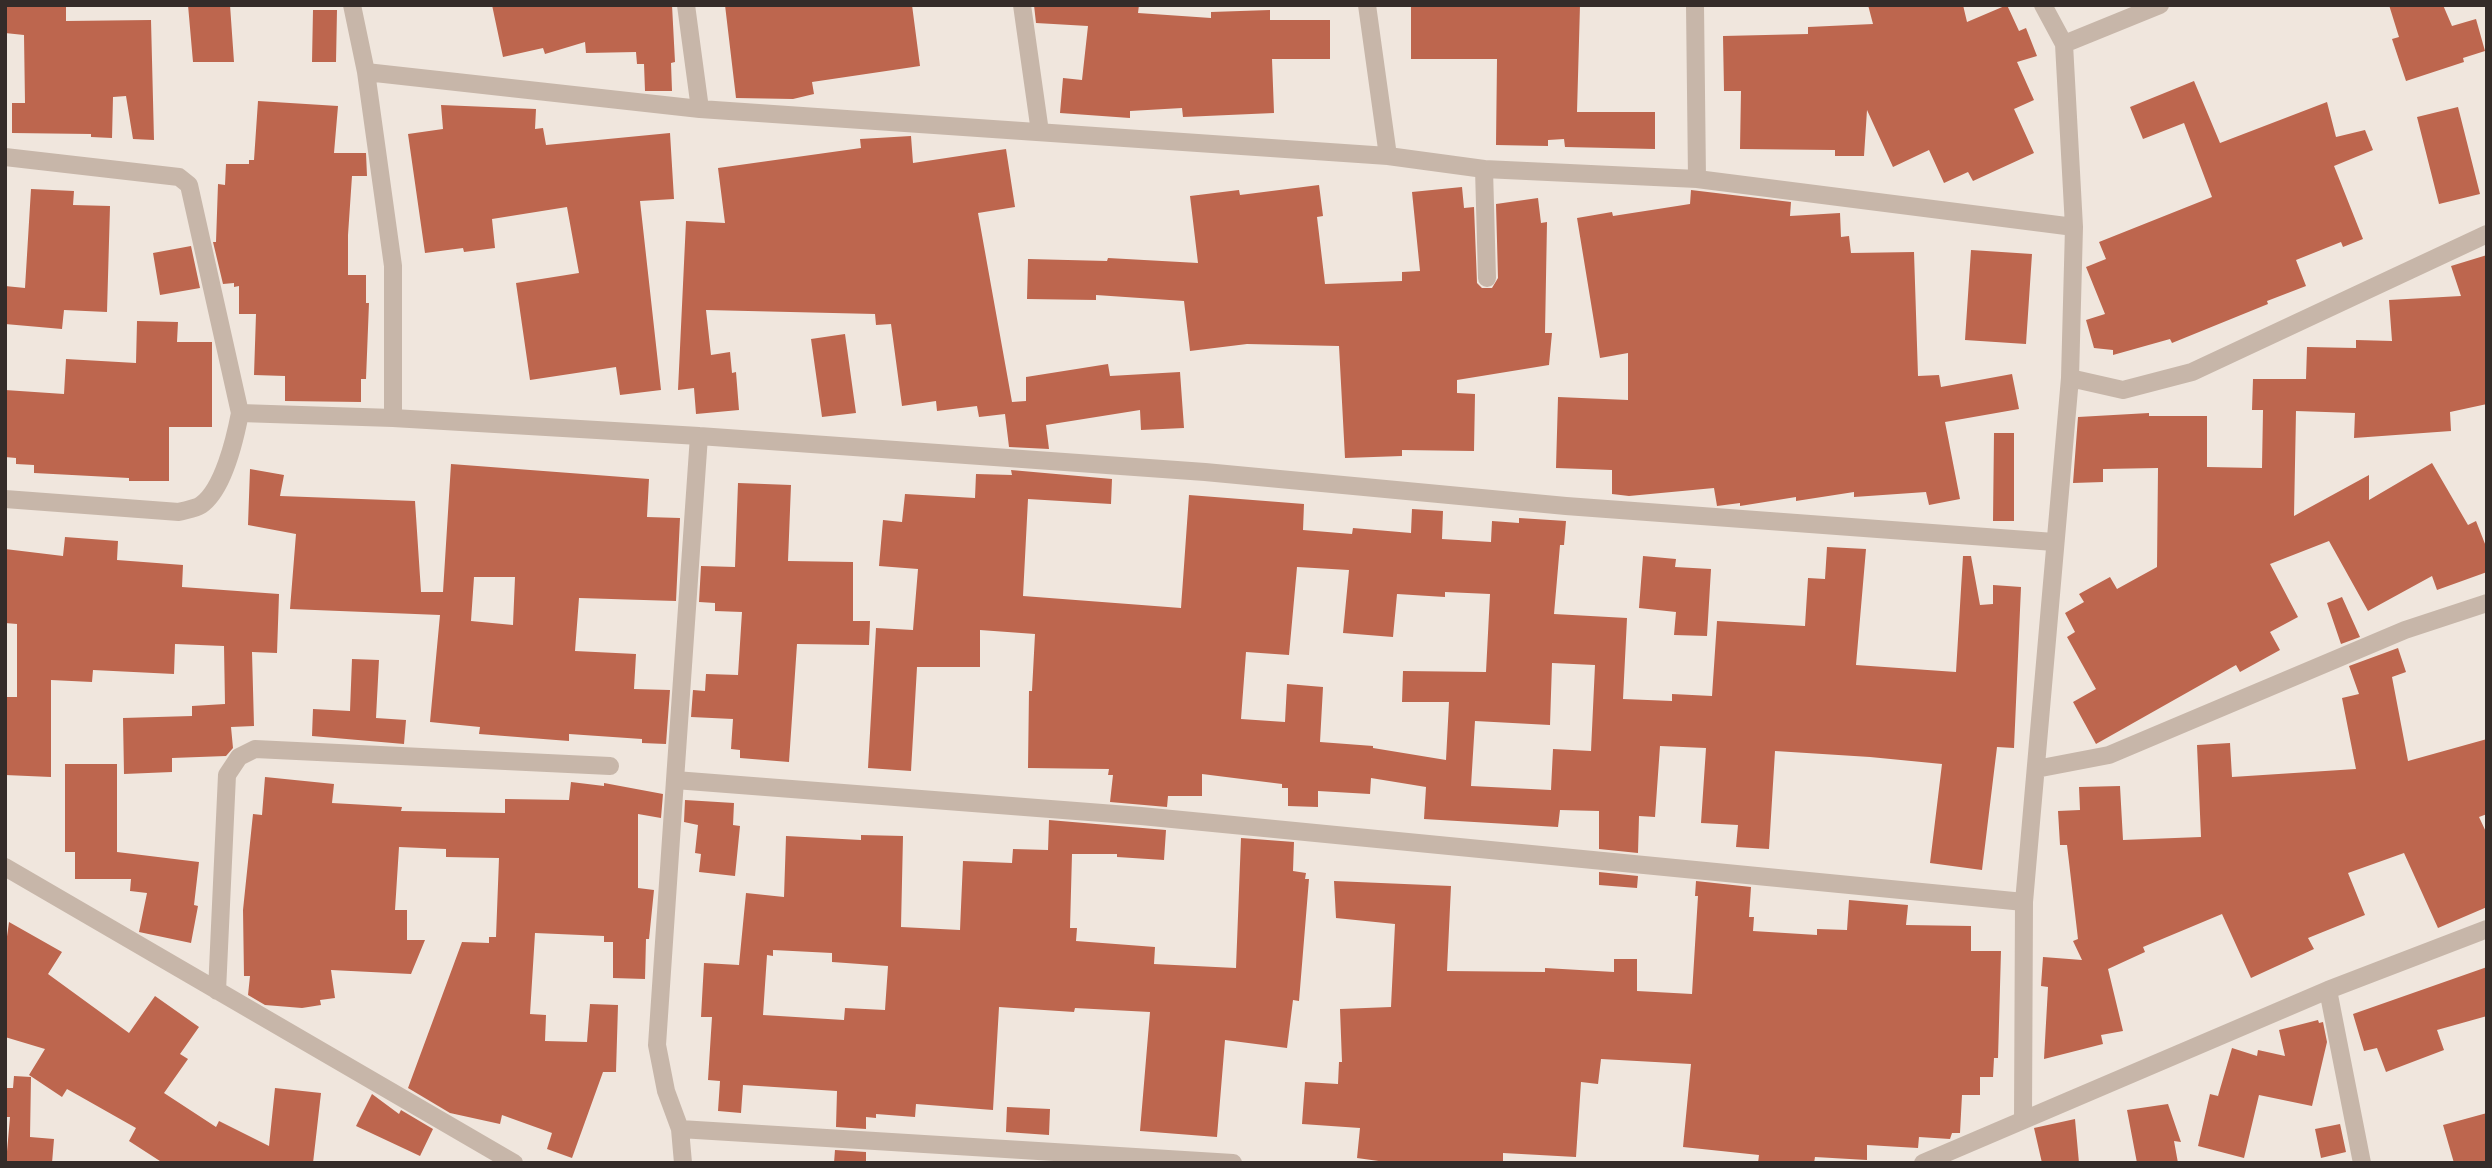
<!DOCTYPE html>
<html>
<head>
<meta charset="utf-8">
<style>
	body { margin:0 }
	#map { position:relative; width:2492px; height:1168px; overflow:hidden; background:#f0e6dd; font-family:Raleway,sans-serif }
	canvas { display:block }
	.frame { position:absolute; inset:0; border:7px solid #352c29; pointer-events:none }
</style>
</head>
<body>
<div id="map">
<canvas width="2492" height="1168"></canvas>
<div class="frame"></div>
</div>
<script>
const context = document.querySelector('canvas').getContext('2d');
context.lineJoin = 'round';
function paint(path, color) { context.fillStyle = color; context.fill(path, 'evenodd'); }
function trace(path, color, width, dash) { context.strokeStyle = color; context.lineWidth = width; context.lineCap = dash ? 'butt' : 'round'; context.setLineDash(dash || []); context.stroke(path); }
const building = new Path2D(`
	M5,5H66V21L151,20L154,140L133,139L126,96L113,97L112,138L91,137V134L12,133V103H25L24,35L5,33Z
	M188,5H230L234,62H193Z
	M492,5H672L675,62L671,63L672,91H645L644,64H637L636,52L586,53L585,42L545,54L543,48L503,57Z
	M725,5H912L920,66L812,82L814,94L793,99L736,98Z
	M1034,5H1139L1138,13L1211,18V12L1270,10V20H1330V59H1272L1274,113L1183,117L1182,108L1130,111V118L1060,113L1063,78L1082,80L1088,26L1036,23Z
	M1411,5H1580L1577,112H1655V149L1565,147L1564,139L1548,140V146L1496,145L1497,59H1411Z
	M1868,5H1963L1967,22L2007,5L2019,31L2026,28L2037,56L2017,62L2034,100L2014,109L2034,153L1973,181L1968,172L1944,183L1929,150L1893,167L1867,110L1864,156H1835V150L1740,149L1741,91H1724L1723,36L1808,34V27L1873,24Z
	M2389,5H2443L2452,26L2476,19L2485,51L2463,58L2464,62L2406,81L2392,39L2399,37Z
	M313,10H337L336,62H312Z
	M2194,81L2220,143L2327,102L2336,137L2365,130L2373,150L2334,166L2363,239L2343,247L2341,242L2296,260L2306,286L2267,301L2268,304L2172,343L2170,339L2113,355V350L2094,348L2086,320L2105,314L2086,267L2106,259L2099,242L2212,197L2184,123L2143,139L2130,107Z
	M258,101L338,106L334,153H366L367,176H352L348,235V275H366V303H369L366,379H361V402L285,401V376L254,375L256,314H239V286L234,287V283L223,284L213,242H216L218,184L225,185L226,164H249V160H254Z
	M441,105L536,109L535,129L543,128L546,145L670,133L674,199L640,201L661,390L620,395L616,367L530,380L516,283L579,273L567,207L492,219L495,248L464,252L463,248L425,253L408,134L443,129Z
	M2458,107L2480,194L2439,204L2417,117Z
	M911,136L913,163L1006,149L1015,207L978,213L1012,402L1026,401V377L1108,364L1110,376L1180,372L1184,428L1141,430L1140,410L1046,425L1049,449L1009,447L1005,414L979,417L977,406L937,411L936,401L902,406L891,324L876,325L875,314L706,310L711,355L730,352L732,373L736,372L739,410L696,414L694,388L678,390L686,221L725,223L718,168L861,148L860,139Z
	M1319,185L1323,216L1317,217L1325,284L1402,281V272L1420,271L1412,192L1462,187L1464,208L1474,207L1477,283L1482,288H1492L1498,278L1496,204L1538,198L1541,223L1547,222L1545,333H1552L1549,365L1457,380V393L1475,394L1474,451L1402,450V456L1345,458L1339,346L1247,344L1190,351L1184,301L1096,295V300L1027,299L1028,259L1107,261L1108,258L1198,263L1190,196L1239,190L1240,195Z
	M31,189L74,191L73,205L110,206L107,312L64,310L62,329L5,324V286L25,288Z
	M1691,190L1791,202L1790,216L1840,213L1841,237L1849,236L1851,253L1914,252L1918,376L1939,375L1941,387L2012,374L2019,409L1945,422L1960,499L1929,505L1926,492L1854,497V492L1796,501V497L1740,506V503L1717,506L1714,488L1629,496L1612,494V470L1556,468L1558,397L1628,400V353L1600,358L1577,218L1612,212L1613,216L1690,204Z
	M191,246L200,288L160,295L153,253Z
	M1971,250L2032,254L2026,344L1965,340Z
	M2487,255V404L2450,412L2451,431L2354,438L2355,413L2296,411L2294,516L2369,475V500L2432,463L2468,525L2476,521L2487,549V572L2437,590L2432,576L2368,611L2329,541L2270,564L2298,617L2270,632L2280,650L2240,672L2236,665L2096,744L2073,702L2096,689L2067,637L2075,632L2065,613L2084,602L2079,594L2110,577L2117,589L2157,567L2158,468L2103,469V482L2073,483L2078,417L2149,413V416H2207V467L2262,468L2263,410H2252L2253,379H2306L2307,347L2356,348V340L2392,341L2389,300L2461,296L2451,266Z
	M137,321L178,322L177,342H212V427H169V481H129V478L34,473V465L16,464V458L5,457V390L64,394L66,359L136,363Z
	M845,334L856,413L822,417L811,339Z
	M1994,433H2014V521H1993Z
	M451,464L649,479L647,517L680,518L676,601L579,598L575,651L636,654L634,689L670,690L666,744L642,743V739L569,734V741L479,734L480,727L430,722L440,615L290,609L296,534L248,525L250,469L284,475L280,496L415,501L421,592H443ZM474,577H515L513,625L471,621Z
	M1011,470L1112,479L1111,504L1028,499L1023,596L1181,608L1189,495L1304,504L1303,530L1352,534L1353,528L1411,533L1412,509L1443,511L1442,539L1491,542L1492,521L1519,523V518L1566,521L1564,545H1560L1554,614L1627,618L1623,699L1672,701V694L1712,696L1717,621L1805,626L1808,578L1825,579L1827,547L1866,549L1856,665L1956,672L1963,556H1971L1980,605L1993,604V585L2021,587L2014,748L1997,747L1982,870L1930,863L1942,764L1870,757L1775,751L1769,849L1736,847L1738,825L1701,823L1706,748L1660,746L1655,817L1639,816L1638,853L1599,849V811L1560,810L1558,827L1424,819L1426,787L1371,778L1370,794L1318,791V807L1288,806V788H1282V784L1202,774V796H1168L1167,807L1110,802L1113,775H1108L1109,769L1028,768L1029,691H1032L1035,634L980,630V667H917L911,771L868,768L876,628L913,630L918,569L879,566L883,520L902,522L905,494L975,498L976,474L1012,475ZM1297,567L1349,570L1343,633L1393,637L1397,594L1445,597V592L1490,594L1486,672L1403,671L1402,702H1449L1446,760L1373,748V746L1320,742L1323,687L1287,684L1285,722L1241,719L1246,652L1289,655ZM1552,663L1595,665L1591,751L1553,749L1551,790L1471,786L1475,721L1550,725Z
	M738,483L791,485L788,561L853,562V621H870L869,645L797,644L789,762L740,758V750L731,749L733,719L691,717L693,690L705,691L706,674L738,675L742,612L715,611V603L699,602L701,566L735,567Z
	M65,537L118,541L117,560L183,565L182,587L279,594L277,653L252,652L254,726L231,727L233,748L226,756L172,758V772L124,774L123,718L192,716V706L225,704L224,646L175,644L174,674L93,670L92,682L51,680V777L5,775V697H17V624L5,623V549L63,556Z
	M1643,556L1676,559L1675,567L1711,569L1707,636L1674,635L1676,612L1639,608Z
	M2342,597L2360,637L2341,644L2327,603Z
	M2398,648L2406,672L2392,677L2408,761L2487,739V814L2479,817L2487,834V907L2438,928L2404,853L2348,873L2365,915L2308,938L2314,949L2251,978L2222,914L2143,947L2145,952L2108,969L2123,1031L2101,1035L2103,1044L2044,1059L2048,987L2041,986L2043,957L2082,960L2073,941L2078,939L2067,845H2060L2058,811L2080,810L2079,787L2120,786L2123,840L2201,837L2197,745L2230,743L2232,777L2356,769L2342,698L2359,694L2349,666Z
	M352,659L379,660L376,718L406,720L404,744L312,736L313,709L350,711Z
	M65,764H117V852L199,862L194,905L198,906L191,943L139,932L147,893L130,891L131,879H75V852H65Z
	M265,777L334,784L332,803L402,807L401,811L505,813V799L569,800L571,782L604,786V783L663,794L661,818L638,814V888L654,890L649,939H646L645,979L613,978V942H604V936L535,933L530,1014L546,1015L545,1041L587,1042L590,1004L618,1005L616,1072H603L572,1158L547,1149L552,1133L502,1115L500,1124L450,1113L408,1088L462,942L489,943V937H496L499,858L446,857V849L399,847L395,910H407V940H425L411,974L331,970L335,998L320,1000L321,1005L302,1008L265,1005L248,995L250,976H244L243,910L253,814L262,815Z
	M685,800L734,803L733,825L740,826L735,876L699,872L701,854L695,853L698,825L684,822Z
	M1049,820L1166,830L1164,860L1117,857V854H1072L1070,928H1077L1076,941L1155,947L1154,964L1236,968L1241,838L1294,842L1293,871L1306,873L1305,879H1309L1299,1001L1293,1000L1287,1048L1225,1040L1217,1137L1140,1131L1150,1012L1075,1008L1074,1012L999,1007L993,1110L916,1104L915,1117L876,1114V1118L866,1117V1129L836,1127L837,1091L743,1085L741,1113L718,1111L720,1081L708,1080L712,1017H701L704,963L739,965L746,893L784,897L786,836L861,840V835L903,836L901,927L960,930L963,861L1012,863L1013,849L1048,850ZM773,950L832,953V962L888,966L885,1010L845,1008L844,1020L763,1015L767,955L773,956Z
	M1599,872L1638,876L1637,888L1599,885Z
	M1334,881L1451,886L1447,971L1545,972V968L1614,972V959H1637V991L1692,994L1698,896H1695L1696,881L1751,887L1749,917H1754L1753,931L1817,935V929L1847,930L1849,900L1908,905L1906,925L1971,926V951H2001L1998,1058H1994L1993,1077H1980V1095H1962L1960,1133H1952L1950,1139L1919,1137L1918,1148L1867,1145V1160L1815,1157L1814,1163H1758L1759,1155L1683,1147L1691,1064L1601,1059L1598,1084L1581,1082L1576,1157L1503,1153V1163H1393L1357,1158L1360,1128L1302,1124L1305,1082L1338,1084L1339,1062H1342L1340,1009L1391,1007L1395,924L1336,918Z
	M9,922L62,952L48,974L129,1033L155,996L199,1027L180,1054L188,1059L164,1093L216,1127L219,1121L269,1146L275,1088L321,1093L313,1163H163L129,1141L136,1128L67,1089L62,1097L29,1075L45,1049L5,1037V951Z
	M2487,967V1016L2437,1030L2444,1050L2386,1072L2377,1048L2364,1051L2353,1014Z
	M2318,1020L2319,1023L2323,1022L2327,1042L2312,1106L2259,1095L2244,1158L2198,1146L2210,1094L2218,1096L2232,1048L2257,1056L2258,1050L2285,1056L2279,1030Z
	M14,1076L31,1077L30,1137L54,1139L52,1163H6L10,1117H5V1088H13Z
	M372,1094L399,1114L401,1110L433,1129L420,1156L356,1126Z
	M2168,1104L2181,1142L2174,1141L2178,1163H2137L2127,1110Z
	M1007,1107L1050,1109L1049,1135L1006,1132Z
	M2487,1113V1163H2454L2443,1125Z
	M2075,1119L2079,1163H2042L2034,1128Z
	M2340,1124L2346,1152L2321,1158L2315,1129Z
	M835,1150L866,1152V1163H834Z`);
const street = new Path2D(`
	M352,5L366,72L393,266V418
	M686,5L700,109
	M1022,5L1040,132
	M1367,5L1388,156
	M1695,5L1697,179
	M2064,44L2160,5
	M366,72L700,109L1388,156L1484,169
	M5,157L179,177L189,185L240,413C235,439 223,490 201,505C195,509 185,510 179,512L5,499
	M1487,278L1484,169L1697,179L2074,227
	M2070,378L2123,390L2192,372L2487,234
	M240,413L393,418L699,436L1205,472L1566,506L2054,542
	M699,436L675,780L1141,816L2024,902
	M2036,769L2109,755L2405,630L2487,603
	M675,780L657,1045L666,1091L680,1129L683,1163
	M5,867L514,1163
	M2328,990L2362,1163
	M217,991L227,775L239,757L255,749L610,766
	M2023,1118L2024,902L2070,378L2074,227L2064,44L2043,5
	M680,1129L1233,1163
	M1923,1163L2328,990L2487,929`);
paint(building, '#bd664e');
trace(street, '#c7b6a9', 18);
</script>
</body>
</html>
